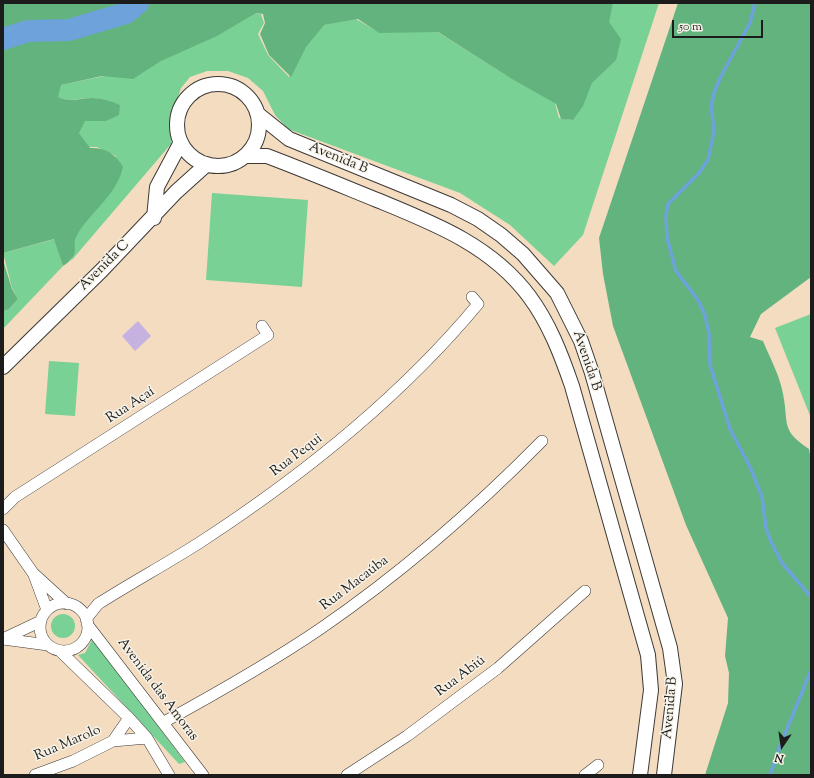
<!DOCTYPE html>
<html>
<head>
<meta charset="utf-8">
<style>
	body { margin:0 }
	#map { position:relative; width:814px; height:778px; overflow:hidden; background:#f4dcc0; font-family:"Sorts Mill Goudy",serif }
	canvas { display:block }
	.frame { position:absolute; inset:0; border:4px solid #1c1c1c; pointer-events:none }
	.north { position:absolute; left:762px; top:726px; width:40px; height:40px; -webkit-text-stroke:3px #f7f3e8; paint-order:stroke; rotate:193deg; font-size:11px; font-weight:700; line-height:16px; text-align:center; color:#1c1c1c }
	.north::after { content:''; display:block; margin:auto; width:14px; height:18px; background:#1c1c1c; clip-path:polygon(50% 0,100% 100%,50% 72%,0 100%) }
	.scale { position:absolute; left:672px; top:20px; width:91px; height:18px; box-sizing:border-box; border:2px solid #1c1c1c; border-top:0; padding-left:5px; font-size:12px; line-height:14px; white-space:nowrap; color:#1c1c1c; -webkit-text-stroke:3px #f7f3e8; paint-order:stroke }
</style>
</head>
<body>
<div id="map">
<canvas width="814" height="778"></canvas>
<div class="frame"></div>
<div class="north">N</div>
<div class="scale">50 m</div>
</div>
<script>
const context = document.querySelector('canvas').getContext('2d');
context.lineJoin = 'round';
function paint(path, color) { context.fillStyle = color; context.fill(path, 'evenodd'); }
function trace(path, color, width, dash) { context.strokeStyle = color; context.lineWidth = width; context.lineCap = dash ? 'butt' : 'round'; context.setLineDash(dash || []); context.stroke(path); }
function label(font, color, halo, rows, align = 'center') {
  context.font = font + ' "Sorts Mill Goudy",serif'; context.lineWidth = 3; context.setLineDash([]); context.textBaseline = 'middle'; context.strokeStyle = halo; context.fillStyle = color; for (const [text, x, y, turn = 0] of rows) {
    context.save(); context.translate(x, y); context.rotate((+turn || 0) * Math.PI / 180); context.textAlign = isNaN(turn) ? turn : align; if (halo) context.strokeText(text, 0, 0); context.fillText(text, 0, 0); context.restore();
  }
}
const green = new Path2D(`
	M611,3H659L583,235L554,266L510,225L460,193L288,129L275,115L263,91L248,78L228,71H207L190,77L181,88L172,115L171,144L71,261L74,252V236L116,156L97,147H88L78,132L84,120L119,105C110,101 101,98 91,98C77,98 71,103 57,97L60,85L148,67L255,13L261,14L264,23L258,34L268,55L289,77L305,46L323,25L356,19L378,32L436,31L511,78L555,103L559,118L571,120L608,22Z
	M212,193L308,200L302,287L206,280Z
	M55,239L63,266L3,329V311L10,308L18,299L12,288L3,253Z
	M811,314V418L775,328Z
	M49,361L79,363L75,416L45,414Z
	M51 626a12 12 0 1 1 24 0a12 12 0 1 1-24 0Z
	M93,638L185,762L179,764L78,655L85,653Z`);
const forest = new Path2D(`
	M3,3H613L609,22L621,39L616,60L592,83L583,106L573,120L561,119L556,104L512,79L438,32L379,33L358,19L324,25L306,47L291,77L269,55L260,34L265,23L263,14L256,13L217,36L161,61L133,79L102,76L61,85L58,97C71,103 79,98 92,98C102,98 111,101 120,105L119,115L106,121H85L79,133L90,148C105,147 116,154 123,167C117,195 91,211 77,235C70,247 83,253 63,266L54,239L3,253Z
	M678,3H811V277L761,314L750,337L763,341C770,358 780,376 783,394C789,423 780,430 809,449L811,461V775H705L728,703L729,673L725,656L728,618L686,525L613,326L603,274L599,238Z
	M3,260L12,289L18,299L9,309L3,311Z`);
const stream = new Path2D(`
	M755,3L750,23L721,76L714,93L711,105L714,131L708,160L699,173L668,204L666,215L667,238L676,271L698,300L705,315L709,334L710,365L730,429L751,469L762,497L766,528L771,542L782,563L811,597
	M770,775L780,746L811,670`);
const river = new Path2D(`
	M3,39L28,31L69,30L126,13L138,3`);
const building = new Path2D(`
	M138,321L151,336L135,351L122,336Z`);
const minor = new Path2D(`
	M3,509L15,497L268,335L262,326
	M3,530L33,573L67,604
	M34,575L47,610
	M40 627a24 24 0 1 1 48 0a24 24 0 1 1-48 0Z
	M86,619L98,604C131,583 166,564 199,543C302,476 399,399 478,304L472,297
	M87,624L203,775
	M3,639L48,645
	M3,639L41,621
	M60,651L129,718L147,738L169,775
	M164,722C217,693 270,663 320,629C400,574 474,510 542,441
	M113,741L129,718
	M35,775L73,761L113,741L147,738
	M347,775L407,736L498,668L585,591
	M585,775L598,765`);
const tertiary = new Path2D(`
	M177 125a41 41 0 1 1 82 0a41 41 0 1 1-82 0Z
	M259,115L289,139L451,205L478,219L501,235L523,254L557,293L581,341L592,373L670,648L675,684L664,775
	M246,156H267C304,170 340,185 377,200C433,223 491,245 529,296C549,323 561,354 572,386L648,655L651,690L640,775
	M154,218L157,187L181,142
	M3,367L102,270L176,192L207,164`);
const streetNames = [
	["Avenida B",338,159,22],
	["Avenida C",105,266,-45],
	["Avenida B",586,361,71],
	["Rua Açaí",131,406,-33],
	["Rua Pequi",297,456,-37],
	["Rua Macaúba",355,584,-37],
	["Rua Abiú",461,677,-37],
	["Avenida das Amoras",157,690,53],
	["Avenida B",671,708,-85],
	["Rua Marolo",68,744,-23]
];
paint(green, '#7ad195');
paint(forest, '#63b37e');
trace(stream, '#6da2da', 3.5);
trace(river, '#6da2da', 22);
paint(building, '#c6b2e0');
trace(minor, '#3c3935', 12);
trace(tertiary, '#3c3935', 16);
trace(minor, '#fff', 11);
trace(tertiary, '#fff', 14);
label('14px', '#1c1c1c', '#f7f3e8', streetNames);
</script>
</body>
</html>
